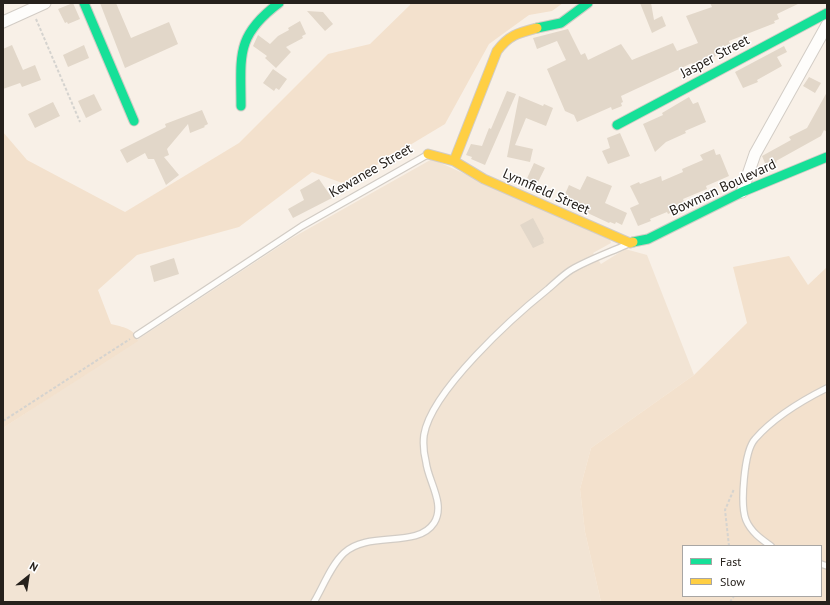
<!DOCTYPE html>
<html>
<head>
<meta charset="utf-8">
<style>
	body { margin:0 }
	#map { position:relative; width:830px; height:605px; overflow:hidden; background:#f8f0e7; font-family:"PT Sans",sans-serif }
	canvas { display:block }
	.frame { position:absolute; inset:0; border:4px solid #26211c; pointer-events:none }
	.legend { position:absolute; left:682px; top:545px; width:140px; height:52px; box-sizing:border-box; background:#fff; border:1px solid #a8a6a4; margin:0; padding:5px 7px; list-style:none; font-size:12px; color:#26211c }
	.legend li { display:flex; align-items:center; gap:8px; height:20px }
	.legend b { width:20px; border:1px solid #a8a6a4 }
	.north { position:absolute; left:8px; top:557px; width:40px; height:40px; -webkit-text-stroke:3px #fff; paint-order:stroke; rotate:30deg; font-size:11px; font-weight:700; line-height:16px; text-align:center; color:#26211c }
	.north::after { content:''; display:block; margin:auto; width:14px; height:18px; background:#26211c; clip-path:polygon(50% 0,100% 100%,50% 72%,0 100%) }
</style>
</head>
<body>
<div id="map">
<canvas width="830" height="605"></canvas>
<div class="frame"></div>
<ul class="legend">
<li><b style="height:5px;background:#16e098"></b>Fast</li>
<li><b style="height:5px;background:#ffcf43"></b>Slow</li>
</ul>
<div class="north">N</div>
</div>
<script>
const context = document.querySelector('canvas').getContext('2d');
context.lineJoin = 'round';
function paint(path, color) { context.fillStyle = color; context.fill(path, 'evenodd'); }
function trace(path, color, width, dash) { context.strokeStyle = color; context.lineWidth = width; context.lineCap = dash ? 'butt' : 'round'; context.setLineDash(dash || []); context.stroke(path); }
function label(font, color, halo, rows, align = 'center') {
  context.font = font + ' "PT Sans",sans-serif'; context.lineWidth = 3; context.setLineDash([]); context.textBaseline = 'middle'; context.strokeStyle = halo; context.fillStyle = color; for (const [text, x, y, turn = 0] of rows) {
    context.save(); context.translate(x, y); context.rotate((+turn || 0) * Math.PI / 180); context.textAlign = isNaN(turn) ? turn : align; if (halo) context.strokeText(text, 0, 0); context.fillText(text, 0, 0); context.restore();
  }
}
const built = new Path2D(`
	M432,159L610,240L611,243L593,253L601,264L625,249L647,255L694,375L591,448L580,489L585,532L601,602H3V428L292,238Z`);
const green = new Path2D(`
	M410,3H563L552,11L529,15L489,44L445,124L345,184L312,172L239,227L137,255L98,290L111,324C122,327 135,328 138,341L3,428V132L27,160L125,212L239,143L328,54L370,44L410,5Z
	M789,256L808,285L827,267V602H601L585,532L580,489L591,448L694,375L747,323L733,267ZM683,546H821V596H683Z`);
const building = new Path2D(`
	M73,3L80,19L68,24L67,22L65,23L58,9Z
	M100,3H116L131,38L169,22L178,44L125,68Z
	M640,3H651L654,20L662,16L666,26L652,33Z
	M710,3H800L777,14L779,19L774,21L775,23L729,41L730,44L717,49L719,52L715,53L716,56L693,66L692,63L621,96L623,102L621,103L622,106L612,110L611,107L577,122L574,115L565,111L547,69L566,60L557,41L537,49L533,38L568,29L581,55L585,53L588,60L621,44L632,60L673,43L677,51L698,43L686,16L712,7Z
	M307,11L323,12L333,24L325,31Z
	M300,21L306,34L302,36L303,38L286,47L291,52L276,68L265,58L267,56L253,46L258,35L270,44L278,36L289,30L288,28Z
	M12,45L23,70L35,65L41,80L22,87L20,83L3,89V49Z
	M84,45L89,58L68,67L63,55Z
	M784,46L787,52L777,57L782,66L757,80L758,82L743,88L735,72Z
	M273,69L287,79L279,90L276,88L274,91L263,83Z
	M809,77L821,83L815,93L803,86Z
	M507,91L516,94L485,165L471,159L472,157L466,155L471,144L482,146L489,128L491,129Z
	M827,92V132L824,130L821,136L776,161L777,162L767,168L762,156L791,140L789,137L807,128Z
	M94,94L102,110L86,118L78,101Z
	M519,96L543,106L544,104L553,108L546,126L526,118L515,145L533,149L530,162L507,157Z
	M689,97L693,104L698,102L706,122L685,131L686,133L666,142L655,152L643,124L663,115L662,113Z
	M53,102L60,116L35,128L28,114Z
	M202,110L208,124L204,126L205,127L190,133L188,124L167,149L169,155L164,157L179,175L166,185L154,159H148L145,153L127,163L120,150L166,127L165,124Z
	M620,133L630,156L608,164L602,151L610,148L607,138Z
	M714,149L716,155L720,154L729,176L706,186L707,189L683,199L686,206L668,214L667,212L650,219L651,221L638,226L630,208L639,204L630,186L639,182L640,184L661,176L662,181L683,172L682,169L703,160L700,155Z
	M534,163L545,168L538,182L535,181L524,185Z
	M587,176L612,186L605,203L627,213L622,225L616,222L615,224L610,222L609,223L562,201L569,185L580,190Z
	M319,179L332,198L293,218L288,209L304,200L300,190Z
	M533,218L544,239L543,240L544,243L533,248L520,225Z
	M174,258L179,274L154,282L150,266Z`);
const path = new Path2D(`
	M36,19L80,122
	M3,421L130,339
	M729,546L725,510L734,489
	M730,602L734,596`);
const lane = new Path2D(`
	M137,335L302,226L427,155
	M771,546C761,539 751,532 746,520C740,505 744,451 755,439C774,417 801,401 827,388
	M821,564L827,566
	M314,602C323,587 331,565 344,553C369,530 417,549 434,523C446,504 428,481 426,462C424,454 423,443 424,435C431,391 513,317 548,289C555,283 563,275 571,270C588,260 608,253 626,245`);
const street = new Path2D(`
	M3,22L45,3
	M742,192L755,154L827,25`);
const fast = new Path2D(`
	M84,3L134,121
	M537,28L561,23L588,3
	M241,106C241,56 235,36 279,3
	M617,125L827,13
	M633,242L648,239L742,192L827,157`);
const slow = new Path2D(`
	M428,154L454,161L497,51C509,35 518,33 537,28
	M454,161L484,179L630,243L633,242`);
const streetNames = [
	["Jasper Street",715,57,-28],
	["Kewanee Street",371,171,-30],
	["Bowman Boulevard",723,188,-25],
	["Lynnfield Street",546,192,24]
];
paint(built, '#f2e4d4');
paint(green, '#f3e1cd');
paint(building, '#e2d7c9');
trace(lane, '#d2ccc5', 8);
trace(street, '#d2ccc5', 13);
trace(fast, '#d2ccc5', 11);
trace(slow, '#d2ccc5', 11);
trace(path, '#d5d3cf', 2, [3, 2]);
trace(lane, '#fefdfb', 5.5);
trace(street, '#fefdfb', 11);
trace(fast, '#16e098', 9);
trace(slow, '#ffcf43', 9);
label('14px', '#26211c', '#fff', streetNames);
</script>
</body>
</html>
